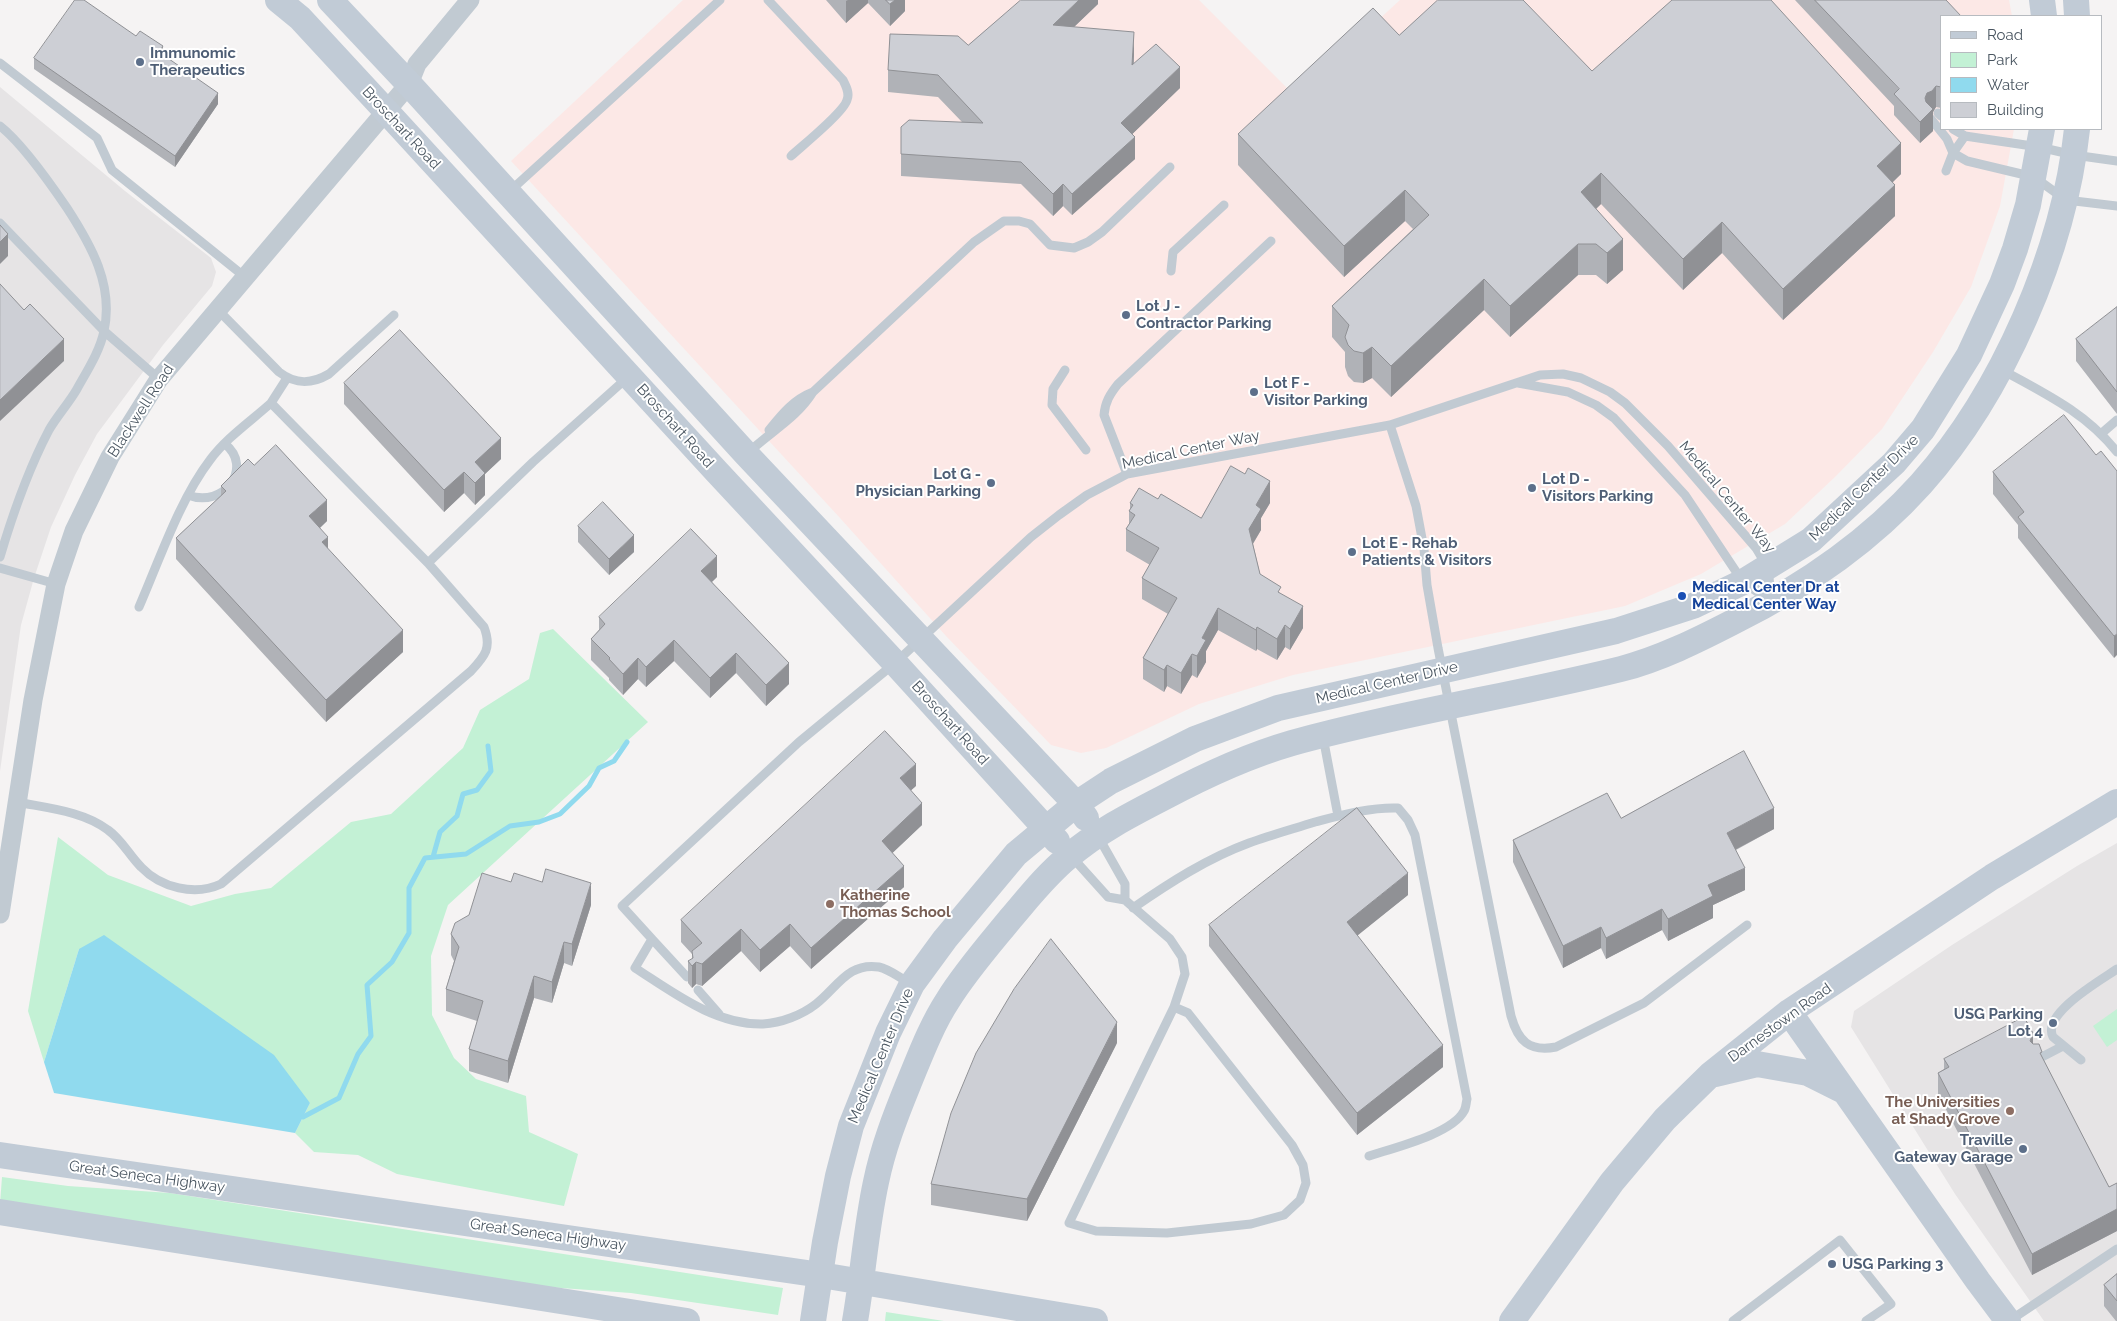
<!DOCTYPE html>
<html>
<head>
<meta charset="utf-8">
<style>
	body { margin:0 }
	#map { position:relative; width:2117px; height:1321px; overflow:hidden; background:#f5f3f3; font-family:Raleway,sans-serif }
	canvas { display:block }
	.legend { position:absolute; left:1940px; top:15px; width:162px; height:115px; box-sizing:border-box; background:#fff; border:1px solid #b7bbc0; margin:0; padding:6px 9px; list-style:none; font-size:15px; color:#4a5661 }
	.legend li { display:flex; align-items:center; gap:10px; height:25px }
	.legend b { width:25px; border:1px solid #b7bbc0 }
</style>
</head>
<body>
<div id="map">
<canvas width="2117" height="1321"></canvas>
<ul class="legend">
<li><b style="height:6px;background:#c1cbd6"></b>Road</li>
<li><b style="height:14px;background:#c3f1d5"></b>Park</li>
<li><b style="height:14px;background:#90daee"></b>Water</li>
<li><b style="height:14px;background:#cdcfd5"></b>Building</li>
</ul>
</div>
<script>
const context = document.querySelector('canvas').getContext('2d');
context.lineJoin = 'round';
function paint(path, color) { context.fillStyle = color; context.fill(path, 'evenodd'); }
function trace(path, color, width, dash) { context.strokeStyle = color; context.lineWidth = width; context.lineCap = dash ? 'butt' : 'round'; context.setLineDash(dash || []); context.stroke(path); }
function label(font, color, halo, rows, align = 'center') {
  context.font = font + ' Raleway,sans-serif'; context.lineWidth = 4; context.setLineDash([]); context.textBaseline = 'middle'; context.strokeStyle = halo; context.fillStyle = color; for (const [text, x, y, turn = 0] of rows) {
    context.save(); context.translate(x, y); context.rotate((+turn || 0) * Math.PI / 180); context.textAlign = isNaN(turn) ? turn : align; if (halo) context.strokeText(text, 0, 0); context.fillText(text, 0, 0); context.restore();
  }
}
const education = new Path2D(`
	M0,87L125,191L211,258L216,272L212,286L163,345L97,434L75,475L51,527L34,578L21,625L0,771Z
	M2117,843V1321H2044L1955,1194L1851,1027L1854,1011L1952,945L2077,866Z`);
const medical = new Path2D(`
	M683,0H1199L1295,96L1400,0H2009L2012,16H1941V129H2014L2000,206L1971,287L1933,352L1882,429L1835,477L1785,524L1701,574L1625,606L1293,675L1199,704L1106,748L1081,753L1051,745L946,636L840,518L511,161Z`);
const green = new Path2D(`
	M553,629L648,722L448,905L431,956L432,1015L454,1058L476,1079L526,1096L529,1132L578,1154L564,1206L397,1174L358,1155L314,1152L295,1133L310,1103L79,949L44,1062L28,1011L58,837L108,875L191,906L235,894L271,888L351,822L391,814L463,748L480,710L529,679L540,633Z
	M2117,1009V1040L2107,1047L2093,1026Z
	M2,1177L68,1186L170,1193L783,1288L778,1315L631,1293L533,1286L0,1204Z
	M886,1312L944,1321H885Z`);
const water = new Path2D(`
	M104,935L274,1055L310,1103L295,1133L54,1093L44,1062L79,949Z`);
const stream = new Path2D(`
	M433,857L440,832L457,816L463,794L477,790L491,771L488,746
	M303,1117L339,1098L358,1054L371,1036L367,985L392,962L409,933V888L425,858L466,854L510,826L539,822L560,814L589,786L599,768L614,761L627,742`);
const lane = new Path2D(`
	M768,0L843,80C846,86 850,93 847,100C844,112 802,146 791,156
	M0,63L97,138L112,170L245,277
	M1938,113L1941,116
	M1931,119L1947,139L1953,153L1967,161L2034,177L2066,200L2117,206
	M0,126C23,144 50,183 67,208C91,245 114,285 104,331C100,351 87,371 77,389C69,403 57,416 49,430C28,470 13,513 0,557
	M1953,129L1965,136L2039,147L2074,155L2117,161
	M1946,171L1953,153L1965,136
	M510,191L720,0
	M0,223L104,331L159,379
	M1171,271L1173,252L1224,205
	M218,310L279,372C296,385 312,384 329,374L394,315
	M1065,370L1053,389L1052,405L1086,450
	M2002,370C2046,394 2086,413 2117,452
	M1518,383L1568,392L1596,405L1614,418L1685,495L1743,582L1769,600
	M271,403L287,378
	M1390,425L1416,506L1424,549L1427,585L1438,648L1511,1016C1518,1041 1529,1052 1556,1047L1644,1003L1747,925
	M769,430C782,414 793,400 813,392
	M2102,433L2117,420
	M748,453C770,432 797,418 813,392L974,242L1004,221H1019L1030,224L1050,245L1074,248L1088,242L1102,232L1170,167
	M1127,474L1104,415C1105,402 1110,394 1118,384L1271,241
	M188,495C224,509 254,467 225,444
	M0,568L56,584
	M139,607C159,561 180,499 210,460C226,438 251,421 271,403L428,563L533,462L628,377
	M1323,737L1338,816
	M17,802C47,808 83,811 108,830C122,840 129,855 141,867C161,888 195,896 221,884L471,671C485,656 492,648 484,627L428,563
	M1099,838L1125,884V900
	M1072,857L1108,897L1125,900L1170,939L1182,957L1185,974L1174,1007L1069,1223L1096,1231L1167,1233L1251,1224L1284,1215L1300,1200L1306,1183L1303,1165L1292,1145L1188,1013L1174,1007
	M1133,908C1169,883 1208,858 1249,843C1271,835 1293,829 1315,822C1342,815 1370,807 1398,808L1408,820L1415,835L1467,1099C1466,1103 1466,1108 1464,1111C1452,1134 1393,1148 1369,1156
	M652,939L622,906L799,742L895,663L1031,537L1059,515L1087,495L1127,474L1390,425L1540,375L1563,374L1581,378L1610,392L1625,403L1668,446L1756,548L1768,568L1771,597
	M687,977L652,939L635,968C674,993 715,1025 763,1024C781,1023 802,1015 816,1004C837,988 848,962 879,967C889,969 900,978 910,983
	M698,990L719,1014
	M2036,1060L2063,1046
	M2081,1060L2053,1037C2041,1014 2101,980 2117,969
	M1733,1321L1840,1240L1891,1304L1866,1321
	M2009,1321L2117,1249`);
const street = new Path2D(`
	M0,914L33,700L56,584L74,531L110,457L159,379L409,84L417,64L470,0`);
const secondary = new Path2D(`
	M278,0L300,18L386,111L717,472L895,663L1057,841
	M330,0L409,84L746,454L1076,804L1086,818
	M2042,0L2044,16
	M2076,0L2077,16
	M1789,1012L1978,1281L2008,1321
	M1715,1074L1757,1064L1808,1073L1842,1090
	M0,1155L821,1275L1095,1321
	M0,1212L687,1321
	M813,1321L825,1242L838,1176L851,1126L888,1033L912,984L945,939L1016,854L1076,804L1111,781L1195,739L1278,708L1616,631L1693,606L1743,582L1811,540L1894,463L1923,429L1969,355L2002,284L2015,249L2028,205L2042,129
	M855,1321C863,1275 866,1228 876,1182C883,1148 895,1117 908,1085C920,1056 931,1026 948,1000C966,971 989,945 1011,918C1029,897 1046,875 1068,857C1097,832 1130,815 1163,798C1204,776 1247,756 1292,743C1401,713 1512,696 1621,669C1660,659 1698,640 1733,622C1803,587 1869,542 1921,484C2003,392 2064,251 2077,129
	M1512,1321L1612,1182L1665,1119L1710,1075L1789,1012L1992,877L2117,802`);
const wall = new Path2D(`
	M826,0H905V11L890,26L868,3L846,23Z
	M1098,0V4L1074,27L1134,54V64L1180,88L1132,134L1135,159L1072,215L1063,206L1053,216L1021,184L901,176V127L962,122L938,97L888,92V70L968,45Z
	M1795,0H1946L1941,16V108L1936,107L1933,112V131L1920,143L1894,115V106Z
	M1399,35L1592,71L1901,174L1892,183L1895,216L1783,320L1722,253L1683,290L1601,204L1596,209L1623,270L1607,284L1596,275H1578L1510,337L1484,310L1391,397L1372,378L1363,383L1354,382L1348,376L1345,367V352L1332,337V306L1413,229L1405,221L1344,277L1238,165V134Z
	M163,55L218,104L175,167L34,69V58Z
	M2117,307V414L2076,361V339Z
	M344,383L501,459L485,474V495L475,505L464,493L444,512L344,404Z
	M2096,455L2117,471L2114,658L2018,538V525L1993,494V472Z
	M254,465L327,521L320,528L328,549L403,652L326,722L176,559V538L221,496V486Z
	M1158,499L1201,518L1270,503L1261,518V530L1253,544L1260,574L1281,594L1303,628L1290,650L1285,647L1277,660L1257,649L1256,651L1218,630L1206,651V662L1197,678L1192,675L1181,694L1167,686L1164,692L1143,679V658L1168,614L1142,599V578L1150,565L1126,551V529L1129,524V511L1130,509V503Z
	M578,526L634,552L609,575L578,542Z
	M717,577L712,582L789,684L766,706L736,673L710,698L674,661L646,687L638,679L623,695L609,680V678L591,660V639L599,630V617Z
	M916,786L911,790L922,825L892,853L904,887L811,969L790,946L760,972L741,951L702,986L696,984L692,988L688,983V961L692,959V954L681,942V920Z
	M1621,818L1774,829L1736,850L1745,890L1713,905V918L1668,941L1662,930L1606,959L1601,948L1563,968L1513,862V840Z
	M1408,895L1357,935L1443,1067L1357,1135L1209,946V925Z
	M591,905L572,966L564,963L552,1003L534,998L508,1083L469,1071V1049L477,1021L446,1011V989L454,961L451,955V934Z
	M1117,1043L1027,1221L931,1205V1184Z
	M2033,1044L2042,1057L2109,1187L2117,1183V1231L2032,1275L1938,1094V1073L1944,1069V1059Z
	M2117,1274V1321H2116L2104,1306V1285Z`);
const shadedWall = new Path2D(`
	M848,0H868V3L846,23V1Z
	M895,0H905V11L890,26V4Z
	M1079,0H1098V4L1053,47V25Z
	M1134,32V54L1132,86V65Z
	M163,46V57L159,52Z
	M1180,67V88L1121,145V123Z
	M1936,86V107L1933,112V131L1920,143V122L1925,98L1927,93Z
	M218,93V104L175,167V156Z
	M1135,137V159L1072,215V194Z
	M1901,143V174L1877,197V166Z
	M1601,173V204L1581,223V192Z
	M1063,184V206L1053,216V194Z
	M1895,185V216L1783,320V289Z
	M1405,190V221L1344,277V246Z
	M1722,222V253L1683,290V259Z
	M8,234V256L0,264V242Z
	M1623,239V270L1607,284V253Z
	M1578,244V275L1510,337V306Z
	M1484,279V310L1391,397V366Z
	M64,339V361L0,421V400Z
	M1372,347V378L1363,383V353Z
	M501,438V459L485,474V495L475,505V462Z
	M464,472V493L444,512V490Z
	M1270,481V503L1261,518V530L1249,550V529L1256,505Z
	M327,500V521L309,538V516Z
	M634,535V552L609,575V559Z
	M328,537V558L322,542Z
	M717,556V577L701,592V571Z
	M1303,606V628L1290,650V629Z
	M1218,608V630L1206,651V662L1197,678V656L1202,638Z
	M1285,625V647L1277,660V639Z
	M1257,627V649L1256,651V630Z
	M403,630V652L326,722V700Z
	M2117,634V655L2114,658V636Z
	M674,640V661L646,687V667Z
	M736,653V673L710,698V678Z
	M1192,654V675L1181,694V673Z
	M638,658V679L623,695V674Z
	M789,663V684L766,706V685Z
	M1167,665V686L1164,692V670Z
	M916,764V786L900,800V778Z
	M922,803V825L882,863V841Z
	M1774,808V829L1727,854V833Z
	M904,866V887L811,969V948Z
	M1745,868V890L1713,905V918L1668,941V919L1708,885Z
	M1408,873V895L1347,944V922Z
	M591,883V905L572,966V944Z
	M1662,909V930L1606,959V938Z
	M790,924V946L760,972V950Z
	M1601,927V948L1563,968V946Z
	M741,929V951L702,986V964Z
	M564,942V963L552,1003V982Z
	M696,962V984L692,988V966Z
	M534,976V998L508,1083V1061Z
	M1117,1022V1043L1027,1221V1199Z
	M2033,1033V1055L2030,1041Z
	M1443,1045V1067L1357,1135V1113Z
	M2117,1209V1231L2032,1275V1254Z`);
const building = new Path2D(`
	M75,0H84L136,36L140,31L163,46L159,52L218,93L175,156L34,58Z
	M886,0H895L890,4Z
	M1021,0H1079L1053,25L1134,32L1132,65L1156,44L1180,67L1121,123L1135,137L1072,194L1063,184L1053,194L1021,162L901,154V127L909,120L983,123L938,75L888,70L890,34L958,36L968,45Z
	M1438,0H1523L1592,71L1672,0H1771L1901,143L1877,166L1895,185L1783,289L1722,222L1683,259L1601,173L1581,192L1623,239L1607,253L1596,244H1578L1510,306L1484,279L1391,366L1372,347L1363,353L1354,351L1348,345L1345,337L1349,325L1332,306L1429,215L1405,190L1344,246L1238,134L1373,8L1399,35Z
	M1815,0H1946L1961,16H1941V87L1936,86L1932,91L1927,93L1925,98L1926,102L1933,109L1920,122L1894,94L1899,89Z
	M0,225L8,234L0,242Z
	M0,284L24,310L30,304L64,339L0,400Z
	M2117,307V392L2076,339Z
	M400,330L501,438L475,462L485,473L475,483L464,472L444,490L344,383Z
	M2064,415L2096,455L2101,451L2117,471V634L2114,636L2018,517L2024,512L1993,472Z
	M276,445L327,500L309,516L328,537L322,542L403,630L326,700L176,538L226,491L221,486L248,459L254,465Z
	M1231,466L1245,474L1248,468L1270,481L1256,505L1261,509L1249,529L1260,574L1281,587L1278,592L1303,606L1290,629L1285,625L1277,639L1257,627L1256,630L1218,608L1202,638L1206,640L1197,656L1192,654L1181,673L1167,665L1164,670L1143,658L1177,598L1142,578L1159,548L1126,529L1135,515L1129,511L1133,505L1130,503L1139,488L1158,499L1161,494L1201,518Z
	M603,502L634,535L609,559L578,526Z
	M691,529L717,556L701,571L789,663L766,685L736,653L710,678L674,640L646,667L638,658L623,674L609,659L610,658L591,639L605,624L599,617Z
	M885,731L916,764L900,778L922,803L882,841L904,866L811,948L790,924L760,950L741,929L702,964L696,962L692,966L688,961L693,958L692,951L702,943L681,920Z
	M1744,751L1774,808L1727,833L1745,868L1708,885L1713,896L1668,919L1662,909L1606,938L1601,927L1563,946L1513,840L1607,793L1621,818Z
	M1357,808L1408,873L1347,922L1443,1045L1357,1113L1209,925Z
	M546,869L591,883L572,944L564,942L552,982L534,976L508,1061L469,1049L483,1001L446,989L459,947L451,934L455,923L469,915L482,873L511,882L514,873L542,882Z
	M1051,939L1117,1022L1027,1199L931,1184L951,1113L976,1053L1014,989Z
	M2024,1017L2033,1033L2030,1041L2033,1044H2039L2042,1052L2040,1053L2109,1187L2117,1183V1209L2032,1254L1938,1073L1949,1067L1944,1059Z
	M2117,1274V1301L2104,1285Z`);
const markers = [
	[140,62,5,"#5c6f8a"],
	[1126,315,5,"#5c6f8a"],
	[1254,392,5,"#5c6f8a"],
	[991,483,5,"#5c6f8a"],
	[1532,488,5,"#5c6f8a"],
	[1352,552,5,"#5c6f8a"],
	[1682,596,5,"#1a4fb4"],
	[830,904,5,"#8d6e63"],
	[2053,1023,5,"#5c6f8a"],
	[2010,1111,5,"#8d6e63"],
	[2023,1149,5,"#5c6f8a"],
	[1832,1264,5,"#5c6f8a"]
];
const serviceNames = [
	["Immunomic",150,53],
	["Therapeutics",150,70],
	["Lot J -",1136,306],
	["Contractor Parking",1136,323],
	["Lot F -",1264,383],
	["Visitor Parking",1264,400],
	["Lot G -",981,474,"right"],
	["Physician Parking",981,491,"right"],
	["Lot D -",1542,479],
	["Visitors Parking",1542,496],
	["Lot E - Rehab",1362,543],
	["Patients & Visitors",1362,560],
	["USG Parking",2043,1014,"right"],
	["Lot 4",2043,1031,"right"],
	["Traville",2013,1140,"right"],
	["Gateway Garage",2013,1157,"right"],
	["USG Parking 3",1842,1264]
];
const streetNames = [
	["Broschart Road",401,128,47],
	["Blackwell Road",141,411,-57],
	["Broschart Road",675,426,48],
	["Medical Center Way",1191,450,-12],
	["Medical Center Drive",1864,488,-44],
	["Medical Center Way",1727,497,50],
	["Medical Center Drive",1387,683,-13],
	["Broschart Road",950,723,48],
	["Darnestown Road",1780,1023,-36],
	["Medical Center Drive",881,1056,-67],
	["Great Seneca Highway",147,1177,8],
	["Great Seneca Highway",548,1235,8]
];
const transitNames = [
	["Medical Center Dr at",1692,587],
	["Medical Center Way",1692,604]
];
const educationNames = [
	["Katherine",840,895],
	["Thomas School",840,912],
	["The Universities",2000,1102,"right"],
	["at Shady Grove",2000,1119,"right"]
];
paint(education, '#e6e4e5');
paint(medical, '#fce8e6');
paint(green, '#c3f1d5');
paint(water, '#90daee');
trace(stream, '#90daee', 5);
trace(lane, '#c1cad2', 9);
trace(street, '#c1cad2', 19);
trace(secondary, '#c1cbd6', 26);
paint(wall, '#b0b2b7');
paint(shadedWall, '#909195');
paint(building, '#cdcfd5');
trace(building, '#909195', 1);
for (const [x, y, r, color] of markers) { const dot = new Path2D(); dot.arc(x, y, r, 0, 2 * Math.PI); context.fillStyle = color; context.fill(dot); trace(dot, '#fff', 2); }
label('bold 15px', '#4e5e75', '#fff', serviceNames, 'left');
label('15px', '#4a5661', '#fff', streetNames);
label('bold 15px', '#164399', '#fff', transitNames, 'left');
label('bold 15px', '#785e54', '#fff', educationNames, 'left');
</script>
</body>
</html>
